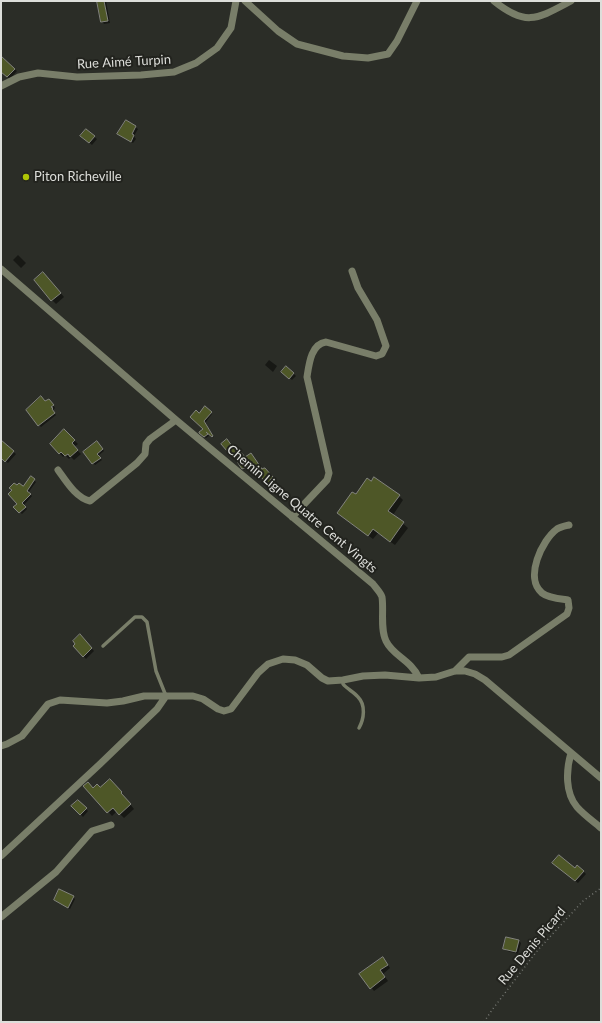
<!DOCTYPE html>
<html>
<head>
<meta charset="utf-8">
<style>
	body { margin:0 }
	#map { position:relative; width:602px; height:1023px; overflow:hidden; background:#2b2d27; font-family:Lato,sans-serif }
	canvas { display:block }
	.frame { position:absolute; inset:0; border:2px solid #dddeda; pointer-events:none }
</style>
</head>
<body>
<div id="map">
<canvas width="602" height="1023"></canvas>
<div class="frame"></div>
</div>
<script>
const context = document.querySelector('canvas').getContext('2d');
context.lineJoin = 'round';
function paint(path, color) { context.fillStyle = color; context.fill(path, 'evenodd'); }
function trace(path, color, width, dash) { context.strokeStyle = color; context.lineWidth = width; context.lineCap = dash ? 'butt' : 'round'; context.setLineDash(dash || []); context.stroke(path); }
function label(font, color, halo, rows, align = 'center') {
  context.font = font + ' Lato,sans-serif'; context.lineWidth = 4; context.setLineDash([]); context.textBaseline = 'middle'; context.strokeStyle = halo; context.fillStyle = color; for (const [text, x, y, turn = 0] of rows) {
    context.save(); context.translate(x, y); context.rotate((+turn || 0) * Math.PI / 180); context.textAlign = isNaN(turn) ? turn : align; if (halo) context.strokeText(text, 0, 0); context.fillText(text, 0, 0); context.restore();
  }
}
const shadow = new Path2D(`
	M98,1H106L110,23L104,24L102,21Z
	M1,58L17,71L10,79L1,71Z
	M126,121L138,129L134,136L136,139L133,143L121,136Z
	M86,130L97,139L92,145L84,138Z
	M18,255L26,263L21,268L13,260Z
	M47,277L64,297L56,304L52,300Z
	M269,360L277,366L273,372L265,365Z
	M287,367L296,376L292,380L283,372Z
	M45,402L51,403L55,408L53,410L54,411L53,412L56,415L41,427L39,425Z
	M205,407L212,414L205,423L214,438L206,430L209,436L206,438L202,435L205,429L199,414Z
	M64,430L78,444L74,447L81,454L74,460L71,457L69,459L65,455L63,457L52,444Z
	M2,443L16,454L8,463L1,457V444Z
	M99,444L104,451L98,456L102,460L95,465L85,453Z
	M222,444L232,447L262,470L265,469L274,479L271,483L273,486L272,487L255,468L251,471L250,470H245Z
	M31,478L36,482L28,493L32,496L24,505L27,509L22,514L15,507L18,504L23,488Z
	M356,495L399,496L403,500L393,515L408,528L395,545L378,533L373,539L338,513Z
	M80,636L94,651L86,659L74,646Z
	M114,784L134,809L124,818L117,811L112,816L85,786L93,789H100Z
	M78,801L88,811L83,817L73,806Z
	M556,865L583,871L586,874L578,883Z
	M73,897L75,899L70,909L55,900Z
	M519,941L521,943L518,954L507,951L504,949Z
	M386,962L390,968L383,974L388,981L374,991L361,975Z`);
const building = new Path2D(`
	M97,1H104L108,21L101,22Z
	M1,56L15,69L7,77L1,72Z
	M126,120L136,126L132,134L134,135L131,142L117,134Z
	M86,129L95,136L89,143L80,136Z
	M43,272L61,293L51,301L34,280Z
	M286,366L294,373L289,379L281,372Z
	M41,396L45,401L49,399L54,405L51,407L53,408L52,409L55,413L38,426L26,410Z
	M205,406L212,412L204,421L213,436L212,437L206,432L208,434L204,437L199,433V432L203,429L190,417L196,410L199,413Z
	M64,429L75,440L72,443L78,450L70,457L68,454L65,456L61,452L59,454L50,444Z
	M227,439L232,446L234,444L245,457L251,453L262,469L264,468H265L273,477L270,480L272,483L269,486L252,467L248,469L247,468L245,469L244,468L242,469L234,457L233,458L221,444Z
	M1,440L14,451L5,462L1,458Z
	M97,441L103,449L97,454L101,458L92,464L83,452Z
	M31,476L35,479L27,491L31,494L22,503L26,507L19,513L13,507L17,504L8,494L12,490L9,488L14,483L17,485L19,483L23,486Z
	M374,477L400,495L388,511L404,522L390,542L373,529L368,536L337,513L352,492L356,494L367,478L371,481Z
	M80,634L92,648L83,657L73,646L75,644L73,641Z
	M110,779L122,792L121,793L131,804L119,815L113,808L107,813L83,786L88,782L93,788L97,784L100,787Z
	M78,800L87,808L80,815L71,806Z
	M559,855L575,868L577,865L584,871L575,881L552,863Z
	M59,889L74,896L68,908L54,900Z
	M506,937L519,940L516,952L503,949Z
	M383,957L388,965L380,970L385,977L370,989L359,974Z`);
const path = new Path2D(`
	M484,1022L492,1010L537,951L583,901L601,888`);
const service = new Path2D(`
	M103,646L135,617H142L147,622L156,671L166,696
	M343,681V684C347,689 354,692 358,697C366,705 364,719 359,728`);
const minor = new Path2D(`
	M245,1L278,31L297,44L343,56L368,58L388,54L397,41L417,1
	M494,1C526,27 537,19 571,1
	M1,86L19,77L38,73L77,77L141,75L174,72L196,63L217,48L231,28L236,1
	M1,269L176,420L373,584C376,588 381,593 382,597C384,610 380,629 386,641C393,656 411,660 419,678L436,677L455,671H465L475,674L485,680L601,778
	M58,470C66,481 76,498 90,501L137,463L145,454L146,444L150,439L176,420
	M292,517L327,480L329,473L307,377C309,364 311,344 326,342L376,356L382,354L386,346L377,320L358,288L352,271
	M455,671L469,657H502L509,655L567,614L569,608L568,600C561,599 548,598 542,593C524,578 542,540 557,529C560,527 565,526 569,525
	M1,746L7,744L22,736L48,704L60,700L107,703L123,701L144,696H193L203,699L218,709L224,711L231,709L258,673L268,664L283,659L295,660L307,665L322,678L328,681L343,680L363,676L385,675L419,678
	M571,753C566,770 565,793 577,807C584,815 593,821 601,828
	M1,856L100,764L157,709L166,696
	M1,917L56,872L92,831L111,825`);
const markers = [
	[26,177,4,"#afc506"]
];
const streetNames = [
	["Rue Aimé Turpin",124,62,-3],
	["Chemin Ligne Quatre Cent Vingts",302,509,40],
	["Rue Denis Picard",532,946,-50]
];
const poiNames = [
	["Piton Richeville",34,177]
];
paint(shadow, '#0007');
paint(building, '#4e5727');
trace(building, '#82837d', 1);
trace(path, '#757772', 1.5, [1, 3]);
trace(service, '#797e69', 3.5);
trace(minor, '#797e69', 7);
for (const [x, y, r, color] of markers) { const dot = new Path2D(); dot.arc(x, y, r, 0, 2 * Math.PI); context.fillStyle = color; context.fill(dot); trace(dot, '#22231e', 1.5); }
label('13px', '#dddeda', '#22231e', streetNames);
label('13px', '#dddeda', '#22231e', poiNames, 'left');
</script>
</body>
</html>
